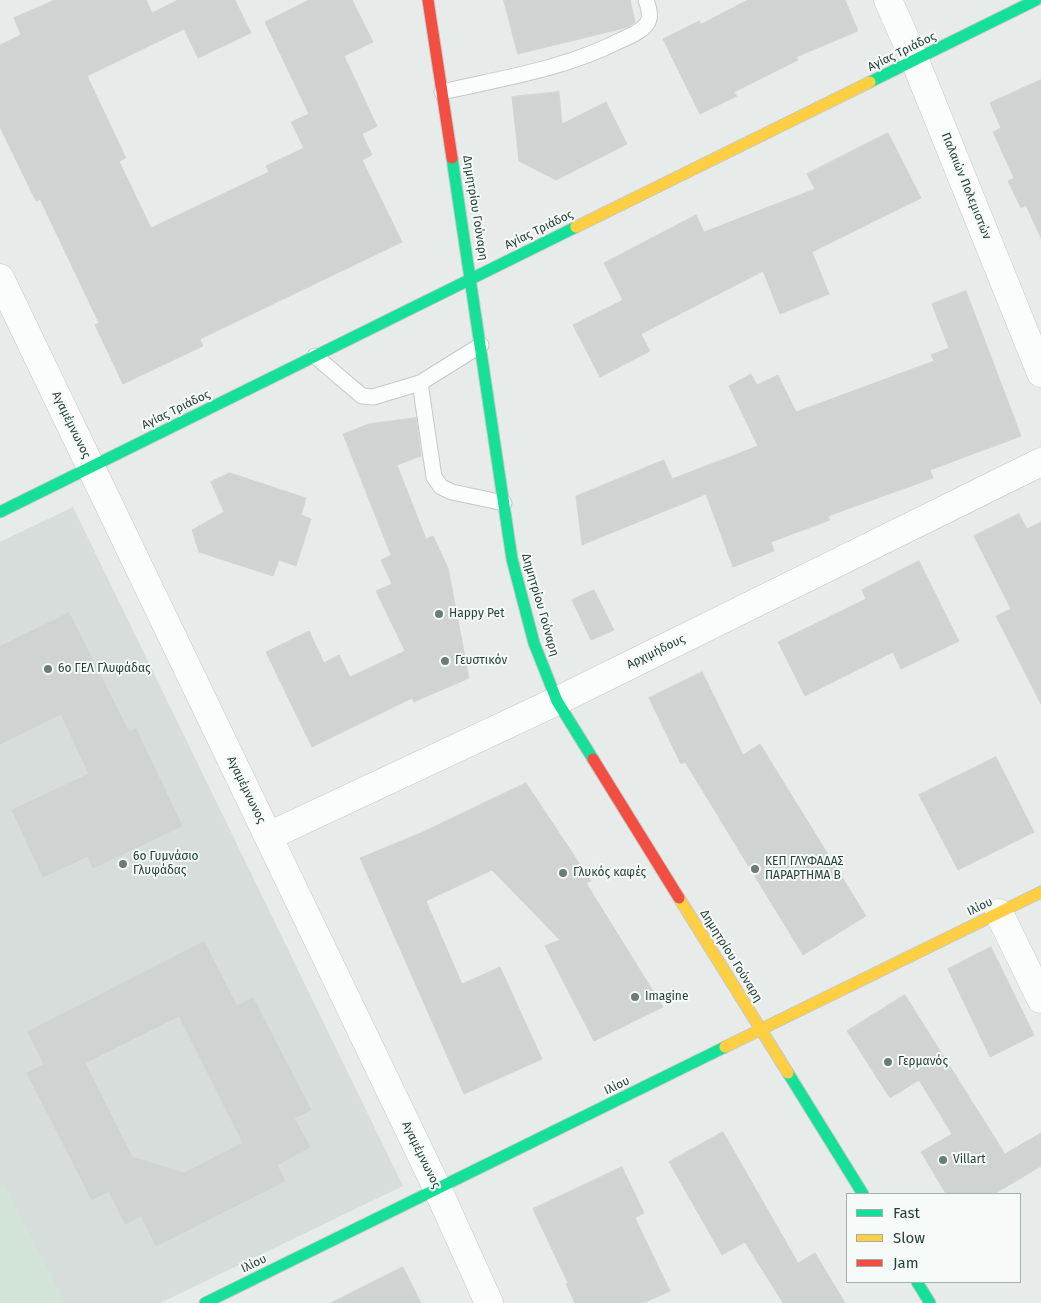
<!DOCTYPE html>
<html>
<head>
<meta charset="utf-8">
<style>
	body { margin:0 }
	#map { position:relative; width:1041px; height:1303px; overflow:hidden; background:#e7ecea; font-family:"Fira Sans",sans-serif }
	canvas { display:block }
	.legend { position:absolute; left:846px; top:1193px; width:175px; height:90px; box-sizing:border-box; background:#f6faf8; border:1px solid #a2b0ac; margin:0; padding:6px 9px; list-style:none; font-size:15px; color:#25403a }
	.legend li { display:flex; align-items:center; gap:10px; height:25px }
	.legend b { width:25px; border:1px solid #a2b0ac }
</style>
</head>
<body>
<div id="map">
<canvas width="1041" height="1303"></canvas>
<ul class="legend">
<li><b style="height:6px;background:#16e098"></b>Fast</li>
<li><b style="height:6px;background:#ffcf43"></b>Slow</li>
<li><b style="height:6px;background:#f24e42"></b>Jam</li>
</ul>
</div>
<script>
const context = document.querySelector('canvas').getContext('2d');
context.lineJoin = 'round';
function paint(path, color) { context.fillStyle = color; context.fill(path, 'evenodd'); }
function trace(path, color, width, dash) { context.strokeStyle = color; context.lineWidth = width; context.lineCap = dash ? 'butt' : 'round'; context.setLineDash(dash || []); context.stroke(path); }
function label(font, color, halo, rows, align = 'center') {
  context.font = font + ' "Fira Sans",sans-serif'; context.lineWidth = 4; context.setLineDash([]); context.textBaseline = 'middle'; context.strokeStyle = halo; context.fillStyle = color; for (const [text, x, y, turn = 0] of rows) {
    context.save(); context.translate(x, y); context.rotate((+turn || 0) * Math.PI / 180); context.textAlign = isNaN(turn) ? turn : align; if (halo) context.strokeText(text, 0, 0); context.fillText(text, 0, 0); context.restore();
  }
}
const built = new Path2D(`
	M73,507L403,1186L160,1303H0V542Z`);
const green = new Path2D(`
	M4,1184L65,1303H0V1187Z`);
const building = new Path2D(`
	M55,0H146L152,13L178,0H235L251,33L198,58L184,29L87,76L126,158L119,161L151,228L269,172L266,166L304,148L291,122L309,114L265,22L309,0H352L373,42L344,56L377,126L362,134L372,155L362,160L402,242L200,339L203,346L123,384L95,325L99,323L40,199L36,201L0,127V45L21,35L14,18Z
	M504,0H630L635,22L628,27L518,54Z
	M748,0H845L858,31L796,57L798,60L734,92L737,96L700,114L663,39L699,21L701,24Z
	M1041,80V238L1026,205L1021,208L1008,181L1014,178L993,132L1001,128L990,103Z
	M559,92L562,124L606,102L627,144L556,180L519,161L512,97Z
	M888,133L921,198L812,252L829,294L780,314L763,271L641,334L650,351L600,377L573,325L623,300L604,263L696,215L704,232L815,189L807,174Z
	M966,291L1021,436L930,470L933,478L828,516L830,520L771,542L774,551L733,567L706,494L582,545L576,496L664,460L672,479L758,446L729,386L751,374L757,385L778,375L796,412L934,361L931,355L949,348L932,304Z
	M416,418L421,456L397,465L426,539L433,536L448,568L469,678L414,702L412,698L312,747L266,652L309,631L324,663L339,655L350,677L405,651L376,591L392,584L381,560L391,555L343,434L369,424Z
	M230,473L306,498L301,515L311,519L296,566L279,560L273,576L199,552L192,530L224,512L211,482Z
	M1019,514L1027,529L1041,522V704L996,616L1011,609L974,536Z
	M919,561L959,641L901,669L893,652L805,696L778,642L866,599L862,590Z
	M594,590L614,630L591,640L572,600Z
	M69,613L129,732L136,729L182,826L93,868L88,856L43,877L12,810L89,774L61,714L0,744V647Z
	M702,672L743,755L760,744L866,916L803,955L685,762L681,764L649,698Z
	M996,757L1034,832L958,870L919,795Z
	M526,783L591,881L586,883L663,1007L594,1041L545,946L560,940L492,870L426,901L462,984L500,967L542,1059L464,1094L360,858L423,832Z
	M204,942L237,1006L253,998L311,1110L294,1118L310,1147L277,1165L285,1181L156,1246L141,1216L125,1224L109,1191L92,1200L27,1073L44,1064L28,1032ZM179,1016L243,1143L184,1173L132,1157L85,1063Z
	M991,947L1034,1035L990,1057L948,969Z
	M905,995L1005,1154L1041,1133V1166L994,1194H946L921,1152L952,1134L919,1080L890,1098L847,1031Z
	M723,1132L798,1263L815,1253L845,1303H783L745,1242L722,1255L669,1162Z
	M622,1167L644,1213L635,1218L670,1291L643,1303H575L566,1284L568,1283L533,1209Z
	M403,1267L421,1303H331Z`);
const lane = new Path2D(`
	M442,92C503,78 564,69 619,41C628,37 639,33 646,25C652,18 649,8 646,0
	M481,345L420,383L434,477L441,487L452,492L504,503
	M315,356L362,396L373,397L420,383`);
const street = new Path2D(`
	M888,0L915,61L1041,373
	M0,278L438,1190L489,1303
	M269,836L557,701L1041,462
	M999,913L1041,999`);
const fast = new Path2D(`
	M870,82L1036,0
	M452,158L512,559L534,643L557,701L593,759
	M0,512L576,227
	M788,1073L863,1194
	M917,1282L930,1303
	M205,1303L725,1047`);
const slow = new Path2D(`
	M576,227L870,82
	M679,898L788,1073
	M725,1047L1041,892`);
const jam = new Path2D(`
	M428,0L452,158
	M593,759L679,898`);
const markers = [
	[439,614,5,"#697c78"],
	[445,661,5,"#697c78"],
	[48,669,5,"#697c78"],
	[123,864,5,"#697c78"],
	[755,869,5,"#697c78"],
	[563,873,5,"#697c78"],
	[635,997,5,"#697c78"],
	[888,1062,5,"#697c78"],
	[943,1160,5,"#697c78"]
];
const streetNames = [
	["Αγίας Τριάδος",902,52,-26],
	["Παλαιών Πολεμιστών",966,186,68],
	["Δημητρίου Γούναρη",475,208,81],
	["Αγίας Τριάδος",539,230,-26],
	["Αγίας Τριάδος",176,410,-26],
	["Αγαμέμνωνος",71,425,64],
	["Δημητρίου Γούναρη",540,605,74],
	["Αρχιμήδους",656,652,-26],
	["Αγαμέμνωνος",246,790,64],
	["Ιλίου",980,907,-26],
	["Δημητρίου Γούναρη",731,956,58],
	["Ιλίου",617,1086,-26],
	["Αγαμέμνωνος",421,1155,64],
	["Ιλίου",254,1264,-26]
];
const poiNames = [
	["Happy Pet",449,614],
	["Γευστικόν",455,661],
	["6ο ΓΕΛ Γλυφάδας",58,669],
	["6ο Γυμνάσιο",133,857],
	["Γλυφάδας",133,871],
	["ΚΕΠ ΓΛΥΦΑΔΑΣ",765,862],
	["ΠΑΡΑΡΤΗΜΑ Β",765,876],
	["Γλυκός καφές",573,873],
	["Imagine",645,997],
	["Γερμανός",898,1062],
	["Villart",953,1160]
];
paint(built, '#d6ddda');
paint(green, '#d2e4d8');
paint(building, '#cfd3d2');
trace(building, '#d0d5d3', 1);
trace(lane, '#c4c9c7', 17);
trace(street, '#c4c9c7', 29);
trace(fast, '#c3c9c7', 13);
trace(slow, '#c3c9c7', 13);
trace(jam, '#c3c9c7', 13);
trace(lane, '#fbfcfc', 15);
trace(street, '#fbfcfc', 28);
trace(fast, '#16e098', 11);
trace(slow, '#ffcf43', 11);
trace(jam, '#f24e42', 11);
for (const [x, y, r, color] of markers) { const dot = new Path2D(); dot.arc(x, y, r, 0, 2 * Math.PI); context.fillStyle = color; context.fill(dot); trace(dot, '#f6faf8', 2); }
label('12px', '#25403a', '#f6faf8', streetNames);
label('12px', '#25403a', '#f6faf8', poiNames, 'left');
</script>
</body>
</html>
